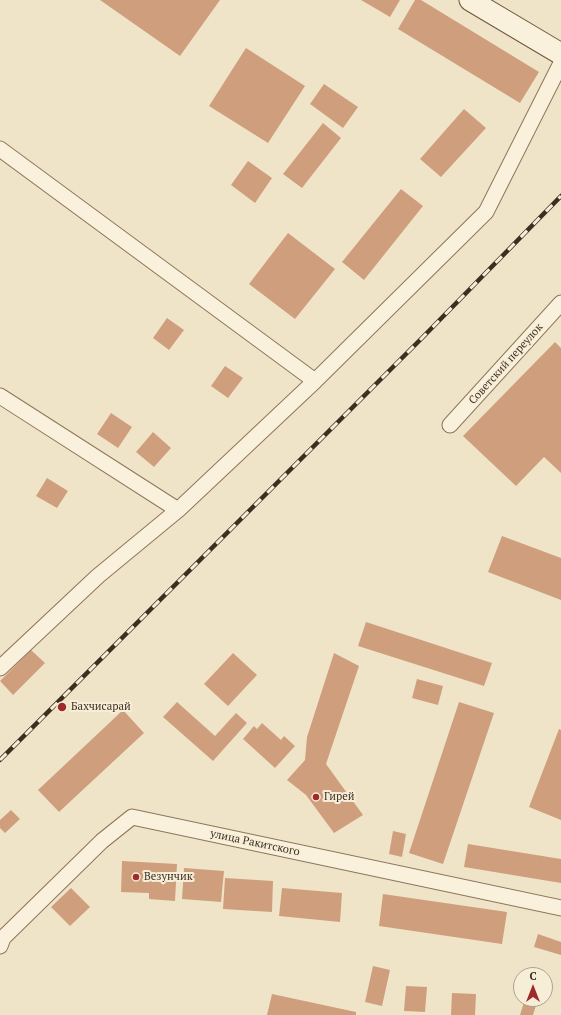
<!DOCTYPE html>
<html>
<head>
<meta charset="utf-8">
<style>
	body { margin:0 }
	#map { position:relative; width:561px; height:1015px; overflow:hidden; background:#f0e4c8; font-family:"PT Serif",serif }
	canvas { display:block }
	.north { position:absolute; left:513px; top:967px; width:40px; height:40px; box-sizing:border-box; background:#f7eed8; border:1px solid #ada18e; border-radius:50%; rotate:0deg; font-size:11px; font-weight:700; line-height:16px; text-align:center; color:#3d2e20 }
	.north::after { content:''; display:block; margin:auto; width:14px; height:18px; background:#9e2a2b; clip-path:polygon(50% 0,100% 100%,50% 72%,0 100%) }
</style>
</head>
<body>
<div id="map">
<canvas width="561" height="1015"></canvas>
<div class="north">С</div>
</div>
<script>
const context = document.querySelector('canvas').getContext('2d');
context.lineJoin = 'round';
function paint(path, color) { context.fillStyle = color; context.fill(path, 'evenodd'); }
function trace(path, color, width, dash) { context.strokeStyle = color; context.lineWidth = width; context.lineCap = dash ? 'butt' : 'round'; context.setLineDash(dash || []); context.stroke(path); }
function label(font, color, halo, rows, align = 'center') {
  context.font = font + ' "PT Serif",serif'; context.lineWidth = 4; context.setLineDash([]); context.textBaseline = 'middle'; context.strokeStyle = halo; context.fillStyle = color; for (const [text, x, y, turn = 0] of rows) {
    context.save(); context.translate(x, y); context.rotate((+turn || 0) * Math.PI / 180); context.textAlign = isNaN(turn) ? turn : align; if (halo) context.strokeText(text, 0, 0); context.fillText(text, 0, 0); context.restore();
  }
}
const building = new Path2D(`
	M100,0H220L180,56Z
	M361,0H400L390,17Z
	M415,0H421L539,72L520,103L398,29Z
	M246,48L305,86L268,143L209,106Z
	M324,84L358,107L343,128L310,104Z
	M464,109L486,128L441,177L420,159Z
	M323,123L341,138L302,188L283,174Z
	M248,161L272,178L255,203L231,185Z
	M401,189L423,206L364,280L342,262Z
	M288,233L335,269L295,319L249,284Z
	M167,318L184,330L169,350L153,338Z
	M555,342L561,348V473L544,457L516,486L463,436Z
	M225,366L243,378L228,398L211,386Z
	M111,413L132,427L118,448L97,434Z
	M153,432L171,448L154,467L136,452Z
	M47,478L68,491L57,508L36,496Z
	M502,536L561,558V600L488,572Z
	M366,622L492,663L484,686L358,646Z
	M31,650L45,663L13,695L0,681Z
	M233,653L257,675L228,706L204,684Z
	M334,653L359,666L326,764L363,815L334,833L306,795L287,780L305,760L307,737Z
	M417,679L443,686L438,705L412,698Z
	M177,702L215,736L236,713L247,723L213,761L163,717Z
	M459,702L494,713L443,864L409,853Z
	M123,710L144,733L59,812L38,790Z
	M262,723L281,740L284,736L295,746L275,768L243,739L254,726L257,729Z
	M559,729L561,730V820L529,807Z
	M11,810L20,819L5,833L0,828V820Z
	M393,831L406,834L402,857L389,854Z
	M468,844L561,859V883L464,867Z
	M122,861L177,864L175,901L149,899V893L121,892Z
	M184,868L224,871L221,902L182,899Z
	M225,878L273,881L272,912L223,909Z
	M71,888L90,907L70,926L51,907Z
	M282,888L342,893L340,922L279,916Z
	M383,894L507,912L502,944L379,926Z
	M538,934L561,942V955L534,947Z
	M373,966L390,970L382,1006L365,1002Z
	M406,986L427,987L425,1012L404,1011Z
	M452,993L476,994L475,1015H451Z
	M272,994L356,1012V1015H267Z
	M525,999H538L533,1015H520Z`);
const minor = new Path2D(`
	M0,149L315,381
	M0,396L178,510
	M450,425L561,303
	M0,668L98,576L178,510L315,381L486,212L561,63
	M0,946L3,938L102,841L132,817L561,908`);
const secondary = new Path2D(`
	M470,0L561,54`);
const rail = new Path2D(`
	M0,760L422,338L561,196`);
const markers = [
	[62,707,5,"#9e2a2b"],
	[316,797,4,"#9e2a2b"],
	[136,877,4,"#9e2a2b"]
];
const streetNames = [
	["Советский переулок",506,364,-48],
	["улица Ракитского",255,843,12]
];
const poiNames = [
	["Бахчисарай",71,707],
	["Гирей",324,797],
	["Везунчик",144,877]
];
paint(building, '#cf9f7d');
trace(minor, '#8d765c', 17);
trace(secondary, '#6f573f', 23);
trace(minor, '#faf1dc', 15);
trace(secondary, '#faf1dc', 21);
trace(rail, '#3d2e20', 4.5);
trace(rail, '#f7eed8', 3, [9]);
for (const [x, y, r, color] of markers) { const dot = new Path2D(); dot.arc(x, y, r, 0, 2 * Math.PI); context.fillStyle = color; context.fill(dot); trace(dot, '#f7eed8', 1.5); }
label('11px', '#3d2e20', '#f7eed8', streetNames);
label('11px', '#3d2e20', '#f7eed8', poiNames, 'left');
</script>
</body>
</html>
